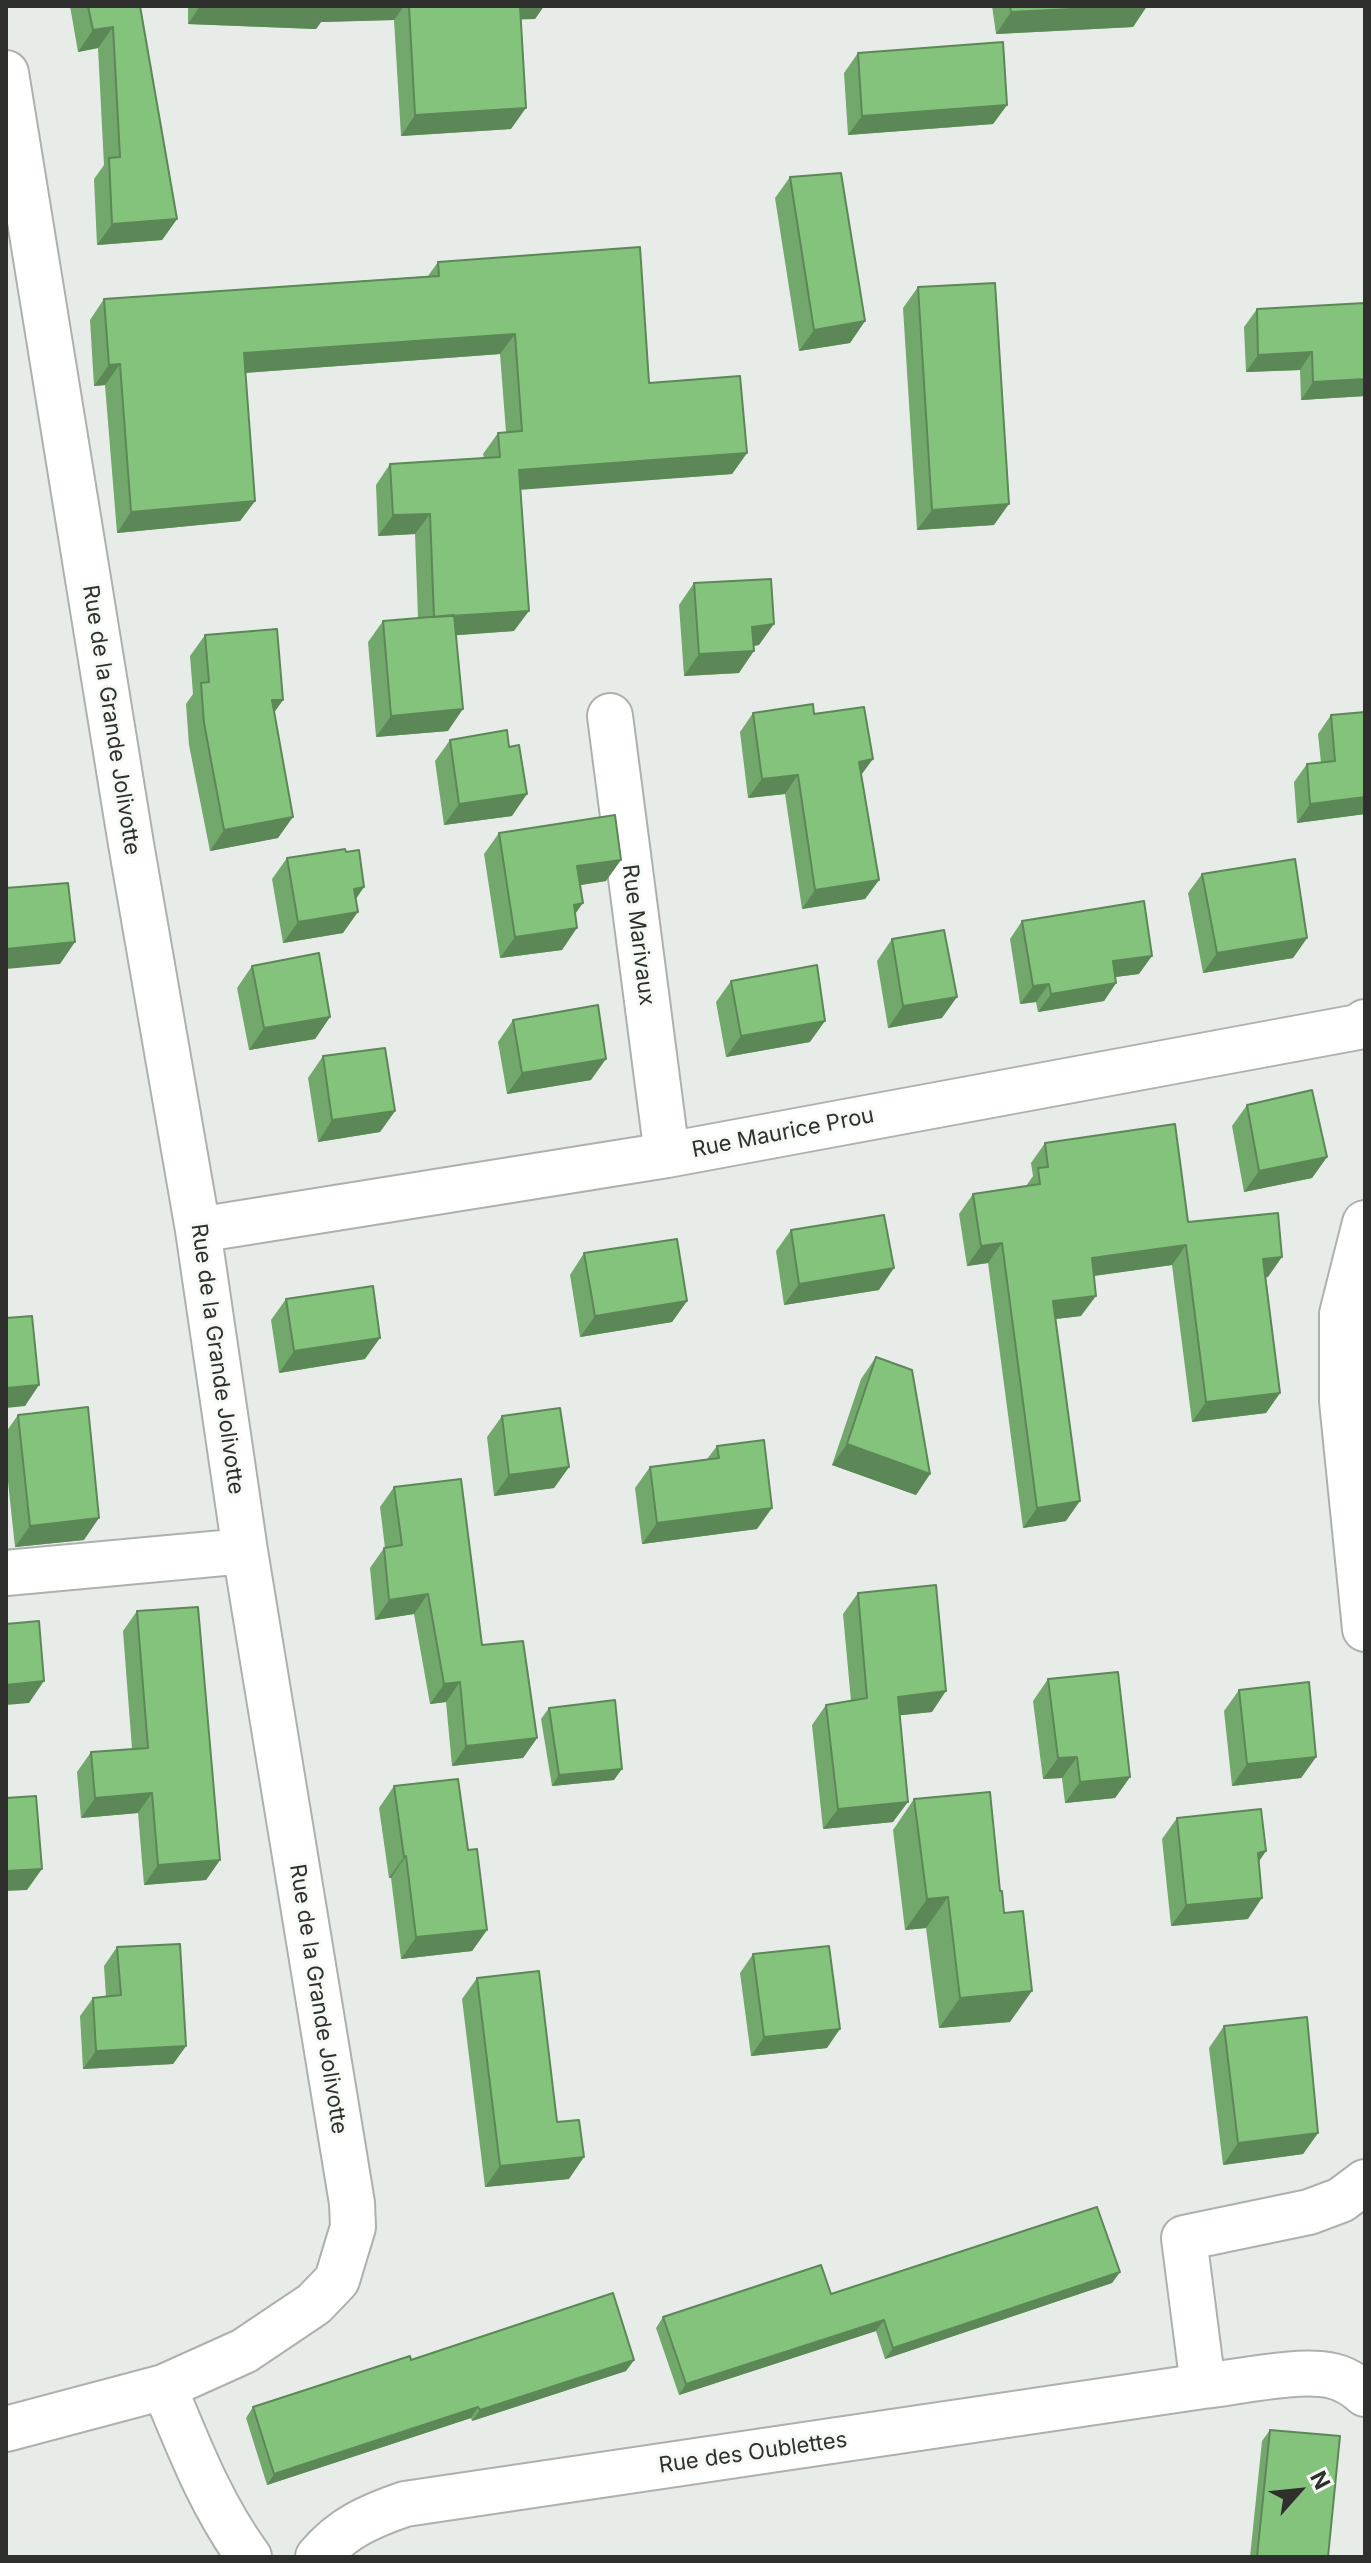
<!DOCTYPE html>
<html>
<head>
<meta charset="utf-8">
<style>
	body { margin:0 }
	#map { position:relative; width:1371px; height:2563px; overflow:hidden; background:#e8ece8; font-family:Inter,sans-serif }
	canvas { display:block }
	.frame { position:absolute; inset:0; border:8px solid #2f302e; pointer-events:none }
	.north { position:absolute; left:1259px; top:2451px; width:80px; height:80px; -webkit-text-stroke:6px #f6faf5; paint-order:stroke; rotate:63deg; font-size:22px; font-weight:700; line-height:32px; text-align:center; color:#2f302e }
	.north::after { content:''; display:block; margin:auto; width:28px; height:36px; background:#2f302e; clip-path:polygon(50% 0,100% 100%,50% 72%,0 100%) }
</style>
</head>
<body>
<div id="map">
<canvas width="1371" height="2563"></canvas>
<div class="frame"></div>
<div class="north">N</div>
</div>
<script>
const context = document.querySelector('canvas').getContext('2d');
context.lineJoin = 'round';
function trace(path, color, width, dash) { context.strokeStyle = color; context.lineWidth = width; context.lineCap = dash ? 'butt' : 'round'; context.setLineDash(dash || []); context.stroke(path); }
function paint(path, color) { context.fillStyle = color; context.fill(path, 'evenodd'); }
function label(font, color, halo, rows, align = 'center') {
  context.font = font + ' Inter,sans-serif'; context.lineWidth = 6; context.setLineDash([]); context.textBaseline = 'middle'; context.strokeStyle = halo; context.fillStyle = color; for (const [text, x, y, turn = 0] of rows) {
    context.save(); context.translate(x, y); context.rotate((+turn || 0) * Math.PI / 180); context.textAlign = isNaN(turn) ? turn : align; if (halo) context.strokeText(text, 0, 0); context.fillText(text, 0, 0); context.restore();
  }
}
const minor = new Path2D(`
	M6,73L131,844L198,1230L245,1551L352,2203L353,2227L337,2280L314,2304L244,2351L164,2387L6,2429
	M610,716L667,1155
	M1365,1223L1342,1314V1401L1365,1629
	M198,1230L667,1155L1358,1027L1365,1022
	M6,1573L245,1551
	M1203,2386L1184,2238L1309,2212L1341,2200L1365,2182
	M164,2387C189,2447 211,2505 249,2557
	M318,2557C342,2528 370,2516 405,2504L1203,2386C1239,2382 1300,2368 1333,2376C1346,2379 1356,2386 1365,2394`);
const wall = new Path2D(`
	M70,6H140L177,219L162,240L97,245L94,179L104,165L98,48L78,52Z
	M188,6H544L535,19H521L511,129L401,136L394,20L321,22L316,29L188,24Z
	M992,6H1147L1133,27L996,34Z
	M858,53L1007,105L993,124L848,135L844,73Z
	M790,177L865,321L850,343L799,351L775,198Z
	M438,262L649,383L747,453L732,474L520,489L514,631L456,635L448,731L376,737L368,642L383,621L418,618L415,534L378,536L376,485L390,464L484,458L483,454L498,433L506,432L500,354L245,373L255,501L240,521L117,533L105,385L94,386L90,320L104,299L428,276Z
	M918,287L994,525L917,530L903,308Z
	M1365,303V396L1301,400L1300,370L1246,372L1244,327L1257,309Z
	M694,583L759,645L754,646L739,673L684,676L679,605Z
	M205,635L283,700L274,712L278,838L210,851L189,745L186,704L193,694L190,656Z
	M1365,712V814L1297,823L1294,782L1307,764L1321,763L1318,734L1331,715Z
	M753,713L814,714L879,880L865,899L802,909L785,794L748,798L740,732Z
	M450,740L509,747L512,816L444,825L435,761Z
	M499,833L606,881L580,885L575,914L562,950L500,958L484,854Z
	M346,852L364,887L356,899L343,933L283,943L272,879L287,858Z
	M1202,874L1307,938L1293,958L1203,973L1188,893Z
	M1022,921L1139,974L1115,977L1116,983L1104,1001L1038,1012L1036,1002L1020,1004L1010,939Z
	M892,939L942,1018L888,1028L877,961Z
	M252,966L330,1017L315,1039L249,1050L237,988Z
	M731,981L810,1042L726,1057L716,1002Z
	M513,1020L591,1080L507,1094L498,1042Z
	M323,1056L395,1111L380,1132L318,1142L308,1078Z
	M1247,1105L1327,1157L1312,1178L1244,1192L1232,1126Z
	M1045,1143L1188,1222L1268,1277H1266L1280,1393L1266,1413L1192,1422L1172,1265L1094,1276L1081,1316L1055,1319L1066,1521L1023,1528L988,1263L967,1266L959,1214L973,1194L1026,1186L1033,1176L1031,1163Z
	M791,1230L879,1290L784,1305L776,1251Z
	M584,1253L687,1301L672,1322L580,1337L570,1275Z
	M286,1299L365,1359L279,1373L271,1320Z
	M876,1357L930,1474L916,1495L832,1465L861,1379Z
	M18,1415L84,1540L15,1547L6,1463V1432Z
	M502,1416L569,1467L554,1488L494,1496L487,1437Z
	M717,1446L757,1529L642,1544L635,1488L650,1467L707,1459Z
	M394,1487L482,1645L537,1738L523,1758L452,1766L446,1702L430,1704L414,1614L375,1620L370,1568L384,1548H385L380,1507Z
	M858,1593L932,1712L900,1715L893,1822L823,1829L812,1725L826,1705L851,1701L843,1614Z
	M137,1611L220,1860L206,1880L144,1885L138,1813L81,1818L77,1772L91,1752L132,1749L123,1631Z
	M1048,1679L1130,1777L1115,1798L1065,1803L1062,1778L1043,1779L1033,1701Z
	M1239,1690L1316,1757L1301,1778L1232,1786L1224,1711Z
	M549,1708L614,1780L552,1786L541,1719Z
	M394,1786L468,1850L487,1930L472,1951L401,1959L391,1878H389L379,1808Z
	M914,1799L1000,1891L1010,2022L939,2028L926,1928L905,1930L893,1830Z
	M1177,1818L1266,1851L1259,1861L1248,1919L1171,1926L1162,1839Z
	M117,1947L186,2046L173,2064L83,2069L80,2016L93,1998L106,1997L104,1966Z
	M753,1954L827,2048L751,2056L740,1973Z
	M477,1978L557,2122L569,2179L485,2187L462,1999Z
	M1224,2026L1318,2133L1303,2154L1223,2165L1209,2048Z
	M1120,2272L1112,2283L885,2359L876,2331L679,2395L656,2328L663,2317L831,2294Z
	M411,2360H634L626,2371L472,2421L471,2418L267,2485L246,2418L253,2407Z
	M1270,2430L1328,2557H1250L1262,2441Z`);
const shadedWall = new Path2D(`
	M200,6H404L394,20L321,22L316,29L188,24Z
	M515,6H544L535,19L505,20Z
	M1133,6H1147L1133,27L996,34L1011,12Z
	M113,27L98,48L78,52L93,30Z
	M1007,105L993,124L848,135L862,116Z
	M526,108L511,129L401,136L415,115Z
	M177,219L162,240L97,245L112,224Z
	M865,321L850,343L799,351L814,330Z
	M515,334L500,354L229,374L244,353Z
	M1312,352L1300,370L1246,372L1258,355Z
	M120,364L105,385L94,386L109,365Z
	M1365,379V396L1301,400L1313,382Z
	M747,453L732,474L505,491L519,470Z
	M255,501L240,521L117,533L131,512Z
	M1009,504L994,525L917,530L932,510Z
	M430,514L415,534L378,536L393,515Z
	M529,611L514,631L419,638L434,617Z
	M774,624L759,645L738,648L752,627Z
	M754,651L739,673L684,676L699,654Z
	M272,700H283L268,721Z
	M463,709L448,731L376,737L391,716Z
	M873,759L859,778V762Z
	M798,775L785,794L748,798L762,779Z
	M527,794L512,816L444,825L459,804Z
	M1365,797V814L1297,823L1310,804Z
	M293,817L278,838L210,851L224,830Z
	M621,860L606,881L562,888L577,866Z
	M879,880L865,899L802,909L815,890Z
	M364,887L349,908L354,889Z
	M583,903L568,924L574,905Z
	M358,912L343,933L283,943L298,922Z
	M577,928L562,950L500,958L515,937Z
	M1307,938L1293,958L1203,973L1217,953Z
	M75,942L60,964L6,969V949Z
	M1152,956L1139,974L1100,979L1113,961Z
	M1116,983L1104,1001L1038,1012L1051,994Z
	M1049,984L1036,1002L1020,1004L1033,986Z
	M957,997L942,1018L888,1028L903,1006Z
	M330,1017L315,1039L249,1050L264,1028Z
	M825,1021L810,1042L726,1057L741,1036Z
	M606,1059L591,1080L507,1094L522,1073Z
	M395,1111L380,1132L318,1142L332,1120Z
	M1327,1157L1312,1178L1244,1192L1259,1171Z
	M1002,1243L988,1263L967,1266L981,1246Z
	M1186,1245L1172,1265L1078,1278L1092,1258Z
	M1282,1257L1268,1277L1249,1279L1263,1259Z
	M894,1268L879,1290L784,1305L799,1284Z
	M1096,1296L1081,1316L1039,1321L1053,1301Z
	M687,1301L672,1322L580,1337L595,1316Z
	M380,1338L365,1359L279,1373L294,1351Z
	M39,1385L25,1406L6,1408V1388Z
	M1280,1393L1266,1413L1192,1422L1206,1402Z
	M847,1444L930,1474L916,1495L832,1465Z
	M569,1467L554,1488L494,1496L509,1475Z
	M1080,1501L1066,1521L1023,1528L1037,1508Z
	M772,1508L757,1529L642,1544L657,1523Z
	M99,1518L84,1540L15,1547L30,1526Z
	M428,1594L414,1614L375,1620L389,1600Z
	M44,1681L29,1703L6,1705V1685Z
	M460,1682L446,1702L430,1704L444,1684Z
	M946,1691L932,1712L884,1717L898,1697Z
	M537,1738L523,1758L452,1766L466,1746Z
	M1077,1757L1062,1778L1043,1779L1058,1758Z
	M1316,1757L1301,1778L1232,1786L1247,1764Z
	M622,1769L614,1780L552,1786L559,1775Z
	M1130,1777L1115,1798L1065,1803L1080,1782Z
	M152,1793L138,1813L81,1818L95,1798Z
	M908,1802L893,1822L823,1829L838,1809Z
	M1266,1851L1251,1873L1258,1853Z
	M406,1856L391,1878H389L404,1857Z
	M220,1860L206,1880L144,1885L158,1865Z
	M42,1869L27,1890L6,1891V1871Z
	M948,1897L926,1928L905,1930L927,1899Z
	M1262,1898L1248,1919L1171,1926L1186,1905Z
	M487,1930L472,1951L401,1959L416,1937Z
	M1032,1991L1010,2022L939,2028L960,1998Z
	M840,2029L827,2048L751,2056L764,2037Z
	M186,2046L173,2064L83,2069L96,2051Z
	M1318,2133L1303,2154L1223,2165L1238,2143Z
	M584,2157L569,2179L485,2187L500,2166Z
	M1120,2272L1112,2283L885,2359L893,2348Z
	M884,2320L876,2331L679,2395L686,2384Z
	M634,2360L626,2371L472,2421L480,2410Z
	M478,2407L471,2418L267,2485L274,2474Z`);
const building = new Path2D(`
	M88,6H140L177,219L112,224L109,158L120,157L113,27L93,30Z
	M284,6H330V8Z
	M409,6H520L526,108L415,115Z
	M1010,6H1133L1011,12Z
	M1003,42L1007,105L862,116L858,53Z
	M841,173L865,321L814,330L790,177Z
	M640,247L649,383L740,376L747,453L519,470L529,611L434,617L430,514L393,515L390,464L500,457L498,433L522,431L515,334L244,353L255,501L131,512L120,364L109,365L104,299L439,276L438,262Z
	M995,283L1009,504L932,510L918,287Z
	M1365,303V379L1313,382L1312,352L1258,355L1257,309Z
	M771,579L774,624L752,627L754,651L699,654L694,583Z
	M454,615L463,709L391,716L383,621Z
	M277,629L283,700H272L293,817L224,830L204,723L201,683L209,682L205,635Z
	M813,704L814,714L864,707L873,759L859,762L879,880L815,890L798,775L762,779L753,713Z
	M1365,712V797L1310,804L1307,764L1335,761L1331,715Z
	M507,730L509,747L519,745L527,794L459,804L450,740Z
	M615,815L621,860L577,866L583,903L574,905L577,928L515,937L499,833Z
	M345,849L346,852L359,850L364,887L354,889L358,912L298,922L287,858Z
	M1295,859L1307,938L1217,953L1202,874Z
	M68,883L75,942L6,949V888Z
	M1144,901L1152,956L1113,961L1116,983L1051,994L1049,984L1033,986L1022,921Z
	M944,930L957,997L903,1006L892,939Z
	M319,953L330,1017L264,1028L252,966Z
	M817,965L825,1021L741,1036L731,981Z
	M598,1005L606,1059L522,1073L513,1020Z
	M385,1048L395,1111L332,1120L323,1056Z
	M1312,1090L1327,1157L1259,1171L1247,1105Z
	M1175,1124L1188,1222L1278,1213L1282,1257L1263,1259L1280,1393L1206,1402L1186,1245L1092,1258L1096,1296L1053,1301L1080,1501L1037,1508L1002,1243L981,1246L973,1194L1040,1184L1038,1168L1048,1167L1045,1143Z
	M884,1215L894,1268L799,1284L791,1230Z
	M677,1239L687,1301L595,1316L584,1253Z
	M373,1286L380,1338L294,1351L286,1299Z
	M32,1316L39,1385L6,1388V1318Z
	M876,1357L912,1370L930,1474L847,1444Z
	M88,1407L99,1518L30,1526L18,1415Z
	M560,1408L569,1467L509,1475L502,1416Z
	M764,1440L772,1508L657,1523L650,1467L719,1458L717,1446Z
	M461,1479L482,1645L523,1641L537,1738L466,1746L460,1682L444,1684L428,1594L389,1600L384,1548L402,1545L394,1487Z
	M936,1585L946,1691L898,1697L908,1802L838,1809L826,1705L867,1698L858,1593Z
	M198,1607L220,1860L158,1865L152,1793L95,1798L91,1752L148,1748L137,1611Z
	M39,1621L44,1681L6,1685V1624Z
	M1118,1672L1130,1777L1080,1782L1077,1757L1058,1758L1048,1679Z
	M1309,1682L1316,1757L1247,1764L1239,1690Z
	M615,1700L622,1769L559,1775L549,1708Z
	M458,1779L468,1850L477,1849L487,1930L416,1937L406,1856L404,1857L394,1786Z
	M990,1792L1000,1891H1002L1004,1913L1023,1911L1032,1991L960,1998L948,1897L927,1899L914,1799Z
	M36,1796L42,1869L6,1871V1798Z
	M1261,1809L1266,1851L1258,1853L1262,1898L1186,1905L1177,1818Z
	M180,1944L186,2046L96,2051L93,1998L121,1995L117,1947Z
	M829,1946L840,2029L764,2037L753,1954Z
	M539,1971L557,2122L579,2120L584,2157L500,2166L477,1978Z
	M1307,2017L1318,2133L1238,2143L1224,2026Z
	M1097,2207L1120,2272L893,2348L884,2320L686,2384L663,2317L821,2265L831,2294Z
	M613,2293L634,2360L480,2410L478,2407L274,2474L253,2407L410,2356L411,2360Z
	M1270,2430L1340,2436L1328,2557H1257Z`);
const streetNames = [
	["Rue de la Grande Jolivotte",111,720,81],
	["Rue Marivaux",638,935,83],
	["Rue Maurice Prou",783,1133,-11],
	["Rue de la Grande Jolivotte",217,1359,82],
	["Rue de la Grande Jolivotte",318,1999,81],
	["Rue des Oublettes",753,2453,-8]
];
trace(minor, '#adb1ad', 48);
trace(minor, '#fff', 44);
paint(wall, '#72a86b');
paint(shadedWall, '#5c8857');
paint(building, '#84c37c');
trace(building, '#5c8857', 2);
label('22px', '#2f302e', '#f6faf5', streetNames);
</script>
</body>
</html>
